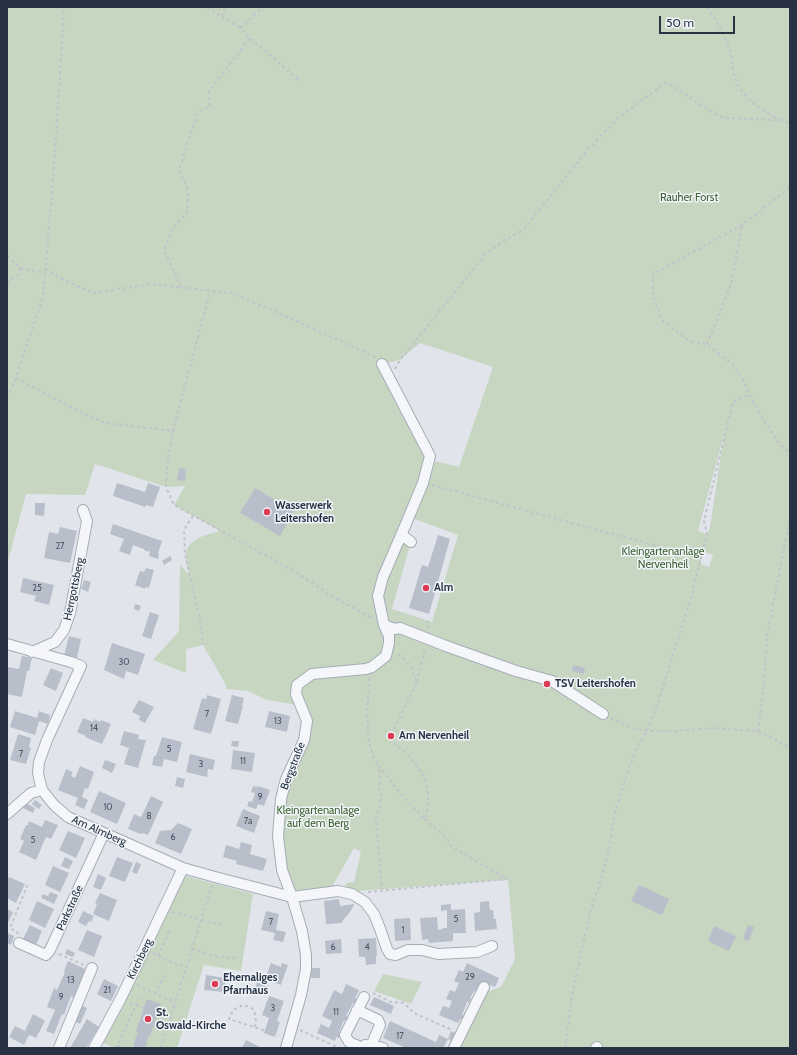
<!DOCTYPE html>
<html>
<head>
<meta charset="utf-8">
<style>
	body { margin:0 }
	#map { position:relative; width:797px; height:1055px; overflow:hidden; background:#e1e5eb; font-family:Cabin,sans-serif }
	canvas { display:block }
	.frame { position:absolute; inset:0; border:8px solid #273345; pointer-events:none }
	.scale { position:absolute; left:659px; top:16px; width:76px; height:18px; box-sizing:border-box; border:2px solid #273345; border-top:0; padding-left:5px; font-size:12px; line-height:14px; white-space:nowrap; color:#273345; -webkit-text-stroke:3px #f1f4f8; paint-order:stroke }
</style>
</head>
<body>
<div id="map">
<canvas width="797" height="1055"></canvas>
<div class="frame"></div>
<div class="scale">50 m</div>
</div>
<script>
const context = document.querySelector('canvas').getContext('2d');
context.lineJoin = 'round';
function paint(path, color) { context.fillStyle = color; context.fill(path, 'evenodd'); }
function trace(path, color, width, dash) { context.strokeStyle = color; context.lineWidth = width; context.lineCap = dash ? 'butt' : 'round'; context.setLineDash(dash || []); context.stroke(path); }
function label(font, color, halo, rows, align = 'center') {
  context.font = font + ' Cabin,sans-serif'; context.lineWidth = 3; context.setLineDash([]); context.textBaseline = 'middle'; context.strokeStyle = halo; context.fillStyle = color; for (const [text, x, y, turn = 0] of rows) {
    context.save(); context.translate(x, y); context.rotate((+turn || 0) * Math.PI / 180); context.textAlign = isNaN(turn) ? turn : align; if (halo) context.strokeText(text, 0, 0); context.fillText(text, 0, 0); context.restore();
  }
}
const green = new Path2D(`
	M7,7H790V1048H454L480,994L501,987L515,959L508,880L357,891L343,890L347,883L354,882L361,852L354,848L333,885L338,891L292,897L282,870L281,799L304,740L302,707L292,704L267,700L248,691L226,689V685L203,645L186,649V673L153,660L179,631L180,565L189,574C188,568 185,561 186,555C186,539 208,534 220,531L174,505L185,486L166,487L95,464L85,495L26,494L7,565ZM420,343L493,367L459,467L435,461L429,482L412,518L458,535L432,622L392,609L411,542L402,534L430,456L383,364L400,360ZM724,435L710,527L707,534L698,531ZM703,552L713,555L709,567L700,564Z
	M182,875L253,894L241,971L204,965L177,1048H115L101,1042Z
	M383,974L422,982L411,1004L374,991Z`);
const building = new Path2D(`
	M179,468L186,469L185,481L177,480Z
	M117,483L145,492L148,483L160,487L153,507L146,505L145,507L113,496Z
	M255,488L294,511L280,536L240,513Z
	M35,503H45L44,516L35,515Z
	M113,524L162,541L158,553L159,554L158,559L149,556L150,551L149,550V552L144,550V549L133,545L130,555L119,551L124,539L110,534Z
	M60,527L77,531L70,563L44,558L49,532L58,534Z
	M438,535L450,539L429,614L409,608L422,565L428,567Z
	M170,556L172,560L164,565L162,561Z
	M146,568L154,570L149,588L145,587V589L135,585L140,571L144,572Z
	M23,578L54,585L49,605L34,601L36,596L20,592Z
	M84,580L91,582L88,592L81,589Z
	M135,604L141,606L139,611L134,609Z
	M150,612L159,615L151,639L142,636Z
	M69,636L81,639L77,658L64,655Z
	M112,643L145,654L138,675L126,671L124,679L104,670Z
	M22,656L32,658L29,671H27L22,697L7,694V672L8,667L19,669Z
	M573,665L585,668L584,674L572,671Z
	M51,668L63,673L56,691L43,685Z
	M207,695L221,699L211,734L193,729L202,698L206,699Z
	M232,695L244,698L242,706H243L238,724L225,721Z
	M139,700L154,707L145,723L139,720L140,716L132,712Z
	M15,711L37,718L39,711L50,715L48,724L39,721L35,735L10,727Z
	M269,711L290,716L287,732L265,727Z
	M83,718L93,722L94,719L100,722L101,720L111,724L102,744L85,737L86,736L77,732Z
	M124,731L139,735L138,739L146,740L138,768L124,764L129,748L120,745Z
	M18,734L31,738L29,747L31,748L26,764L10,760Z
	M162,737L182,742L177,762L164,759L162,767L152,765L154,756H156Z
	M232,741H239L238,747L231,746Z
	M233,750L255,753L252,772L231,769Z
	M190,754L215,760L213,770L208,769L207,777L186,772Z
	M105,760L116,764L112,773L102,768Z
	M80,766L94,772L88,789L85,788L82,797L88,800L84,809L75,805L78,798L58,790L66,769L73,772L71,776L75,778Z
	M177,777L185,779L183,788L175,786Z
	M253,786L257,787L258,786L270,790L264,806L258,804L256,809L247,806L249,801L252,802L255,793L251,792Z
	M99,791L126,803L117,824L90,812Z
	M151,796L163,802L148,835L142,833L141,834L128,829L134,814L141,817Z
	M35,800L42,805L39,809L32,804Z
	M26,803L35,808L33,813L23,808Z
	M243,809L260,816L254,833L236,826Z
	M45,820L58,825L51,839L46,837L36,860L19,852L24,841L20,839L26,825H28L29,821L42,827Z
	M178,823L192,829L181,854L155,843L160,831L171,830Z
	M68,831L85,838L76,858L59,850Z
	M241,842L252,845L250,854L267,859L263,871L236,864L237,861L223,857L226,845L239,849Z
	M65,857L73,861L69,869L61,866Z
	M117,857L133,863L125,882L109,876Z
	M136,862L141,864L137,874L132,872Z
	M53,866L69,873L60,892L45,885Z
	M98,874L106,878L101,890L93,887Z
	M9,877L25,884L16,903L7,898V882Z
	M639,885L669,899L662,915L631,901Z
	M50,892L58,895L54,904L41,898L43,894L48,896Z
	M100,893L117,900L109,921L93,914L97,904L95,903Z
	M339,899L340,906L354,904L353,907L350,912L343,920L342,923L326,924L324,901Z
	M37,901L54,909L45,928L29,920Z
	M489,901L490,910H493L494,919H496L497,929L475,931L474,913L480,912V902Z
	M451,904V910L465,909L466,933H453V941L429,943L428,939L422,940L420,918L437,917L438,930L443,929V928H447V910L441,911V905Z
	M7,909L13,912L7,925Z
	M83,911L94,916L91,922L89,921L86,926L78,922Z
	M266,911L279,914L276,930L286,932L283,942L273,940L275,933L261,930Z
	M410,918L411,940L395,941L394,919Z
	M30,925L42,931L35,947L22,941Z
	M748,925L754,927L749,941L743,939Z
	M714,926L736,936L729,951L708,941Z
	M87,930L102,936L94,957L78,950Z
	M7,933L14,936L11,945L7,943Z
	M376,938L377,956H376V964L366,965L365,957H359L358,939Z
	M341,939L342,953L326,954L325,941Z
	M67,949L75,953L73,957L65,954Z
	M68,961L85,969L74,998L71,996L64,1015L62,1014L54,1034L46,1031L55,1010L47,1007L54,988L57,990L65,972L64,971Z
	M271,963L281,967L282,963L288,965L281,985L265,979Z
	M467,963L499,978L495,987L482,982L477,992L474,991L470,998L471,999L469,1003L467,1002L462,1015H464L462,1020L460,1019L458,1023L439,1015L443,1006L449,1008L452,1001L446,999L450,990L455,992L459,983L454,981L459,970L463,972Z
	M311,968H320V978H311Z
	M206,975L226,978L224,992L204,990Z
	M104,979L118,986L111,1001L97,994Z
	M257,982L269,987L266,996L254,992Z
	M346,984L359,990L355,998L357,999L355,1004L353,1003L346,1016L348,1017L346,1021L344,1020L339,1032L341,1033L339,1038L336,1037L335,1041L317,1033L321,1024L329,1028L332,1021L322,1016L334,990L342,994Z
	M269,996L284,1001L277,1021L280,1022L275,1037L264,1033L269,1018L262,1015Z
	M374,997L394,1006L391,1014L370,1005Z
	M147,999L161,1004L150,1036L149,1035L146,1046L144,1048H135L134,1046V1042L138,1032L136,1031Z
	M81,1005L87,1008L80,1024L74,1021Z
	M33,1014L45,1021L36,1038L29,1035L24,1045L9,1037L15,1026L25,1031Z
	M87,1019L99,1027L86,1048H70Z
	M390,1021L436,1042L439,1035L448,1039L443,1048H406L383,1038Z
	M451,1031L459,1035L455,1043L448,1039Z
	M246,1040L262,1048H242Z`);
const path = new Path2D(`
	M207,7L240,28L250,38L301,82
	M707,7C716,21 725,35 730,51C733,59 732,70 735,78C742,98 760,110 779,119
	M222,16L225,7
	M240,28L263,7
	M790,188L742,225L653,274V297L662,320L689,341L707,344L733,365L744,381L749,395L765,422L778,442L790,454
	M7,256L20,268L45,273
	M45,269L66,281L93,293L151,284L231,293L290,318L375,357
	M7,283L19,274L20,268
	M181,287L164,250L172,230L187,212L188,191L179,170L198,112L209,107V91L250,38
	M707,344L731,285L742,225
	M395,369L400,360L485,255L502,242L524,229L586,152L617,119L646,97L667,82L718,116L726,118L780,120L790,123
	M16,378L76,410L105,423L173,431L167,467L166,487L174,505L289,568L337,599L372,618
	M7,397L16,378L43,297L53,181L62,44L64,7
	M173,431L210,291
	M432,485L701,558
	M193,516L184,530L185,554L200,620L203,645
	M428,629V621
	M369,678C368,703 363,746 379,766
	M417,682L425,648
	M611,718L633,728L647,731H674L713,728L758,731L765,734L790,748
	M758,731L764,683L767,635L790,518
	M425,819L447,839L451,846L507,879
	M382,891L376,819L381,803V795L379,788L380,778L379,766L404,798L425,819C433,793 426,773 407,754C399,747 395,746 391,736L417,682L410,665L396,652
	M368,892L508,879
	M172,912L221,925
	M18,934V933L10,928L28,884
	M192,949L218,957L237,958
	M153,953L170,962L187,967
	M59,954L84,965
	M158,956L170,930
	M137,985L170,1000L171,1004L174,1005
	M373,993L391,1002L404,1003L414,1013L452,1030
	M155,994L165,975
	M170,1000L173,998L177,999
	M130,1003L144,1008
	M255,1027C256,1021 257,1011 250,1007C248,1006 245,1006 243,1005L233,1010L229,1019L279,1035
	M300,1030L339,1048
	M118,1046L124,1048
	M115,1048L118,1045L139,998
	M161,1048L212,885
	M565,1048L572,996L590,912L601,880L609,849L615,812L627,774L639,743L647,731L657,706L691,598L707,534L704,521L733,402L749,395`);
const minor = new Path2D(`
	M402,535L411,542
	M384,625L395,629L400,628L446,646L516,671L552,681L603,714
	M7,644L71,662L81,666L47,740L39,762L38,773L42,790L54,805L68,817L183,868L215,877L292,897L338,891L352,894L365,902L374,914L379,926L387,949L390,954L396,955L408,950H422L438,954L477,952L492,946
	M32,652L55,642L64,630L70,613L87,521L83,510
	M7,814L31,793L42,790
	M19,943L46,955L50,950L104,833
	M357,1010L378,1020L380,1025L371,1046
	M365,1045L379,1047L383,1048
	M361,1047L349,1042L345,1035L364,997
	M59,1048L92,968
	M94,1048L121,998L183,868
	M286,1048L301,995L306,969V955L302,931L292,897L282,870L278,836L281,799L286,779L304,740L307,721L296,694L297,685L312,674L366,669L372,667L386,656L389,643V636L384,625L378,596L383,577L405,526L423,483L430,456L382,364
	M454,1048L484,987
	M596,1048L597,1047`);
const markers = [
	[267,512,4,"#dd3a56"],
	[426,588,4,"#dd3a56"],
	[547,684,4,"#dd3a56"],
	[391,736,4,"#dd3a56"],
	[215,984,4,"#dd3a56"],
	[148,1019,4,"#dd3a56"]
];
const numberNames = [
	["27",60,546],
	["25",37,588],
	["30",124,662],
	["7",207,714],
	["13",278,721],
	["14",94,728],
	["5",169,749],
	["7",21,754],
	["11",243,761],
	["3",201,764],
	["9",260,797],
	["10",108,807],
	["8",149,816],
	["7a",248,821],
	["6",173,837],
	["5",33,840],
	["5",456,919],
	["7",271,922],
	["1",403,930],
	["6",333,947],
	["4",367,947],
	["29",470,977],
	["13",71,980],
	["21",107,990],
	["9",61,997],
	["3",273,1008],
	["11",336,1012],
	["17",400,1036]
];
const parkNames = [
	["Rauher Forst",689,198],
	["Kleingartenanlage",663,552],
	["Nervenheil",663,565],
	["Kleingartenanlage",318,811],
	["auf dem Berg",318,824]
];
const poiNames = [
	["Wasserwerk",275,506],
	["Leitershofen",275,519],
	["Alm",434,588],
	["TSV Leitershofen",555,684],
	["Am Nervenheil",399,736],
	["Ehemaliges",223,978],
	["Pfarrhaus",223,991],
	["St.",156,1013],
	["Oswald-Kirche",156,1026]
];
const streetNames = [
	["Herrgottsberg",74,589,-78],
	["Bergstraße",293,766,-69],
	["Am Almberg",99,831,24],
	["Parkstraße",70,908,-65],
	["Kirchberg",140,959,-64]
];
paint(green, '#c7d6c1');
paint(building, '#b8bfca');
trace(minor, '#a5acb6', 12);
trace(path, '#bfc3ca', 2, [3, 3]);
trace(minor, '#f5f6f9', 10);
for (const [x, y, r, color] of markers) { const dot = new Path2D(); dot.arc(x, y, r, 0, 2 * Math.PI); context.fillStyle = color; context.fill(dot); trace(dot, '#f1f4f8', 1.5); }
label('9px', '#4b5666', null, numberNames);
label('11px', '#3d6333', '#f1f4f8', parkNames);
label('bold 11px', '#273345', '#f1f4f8', poiNames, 'left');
label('11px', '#273345', '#f1f4f8', streetNames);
</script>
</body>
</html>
